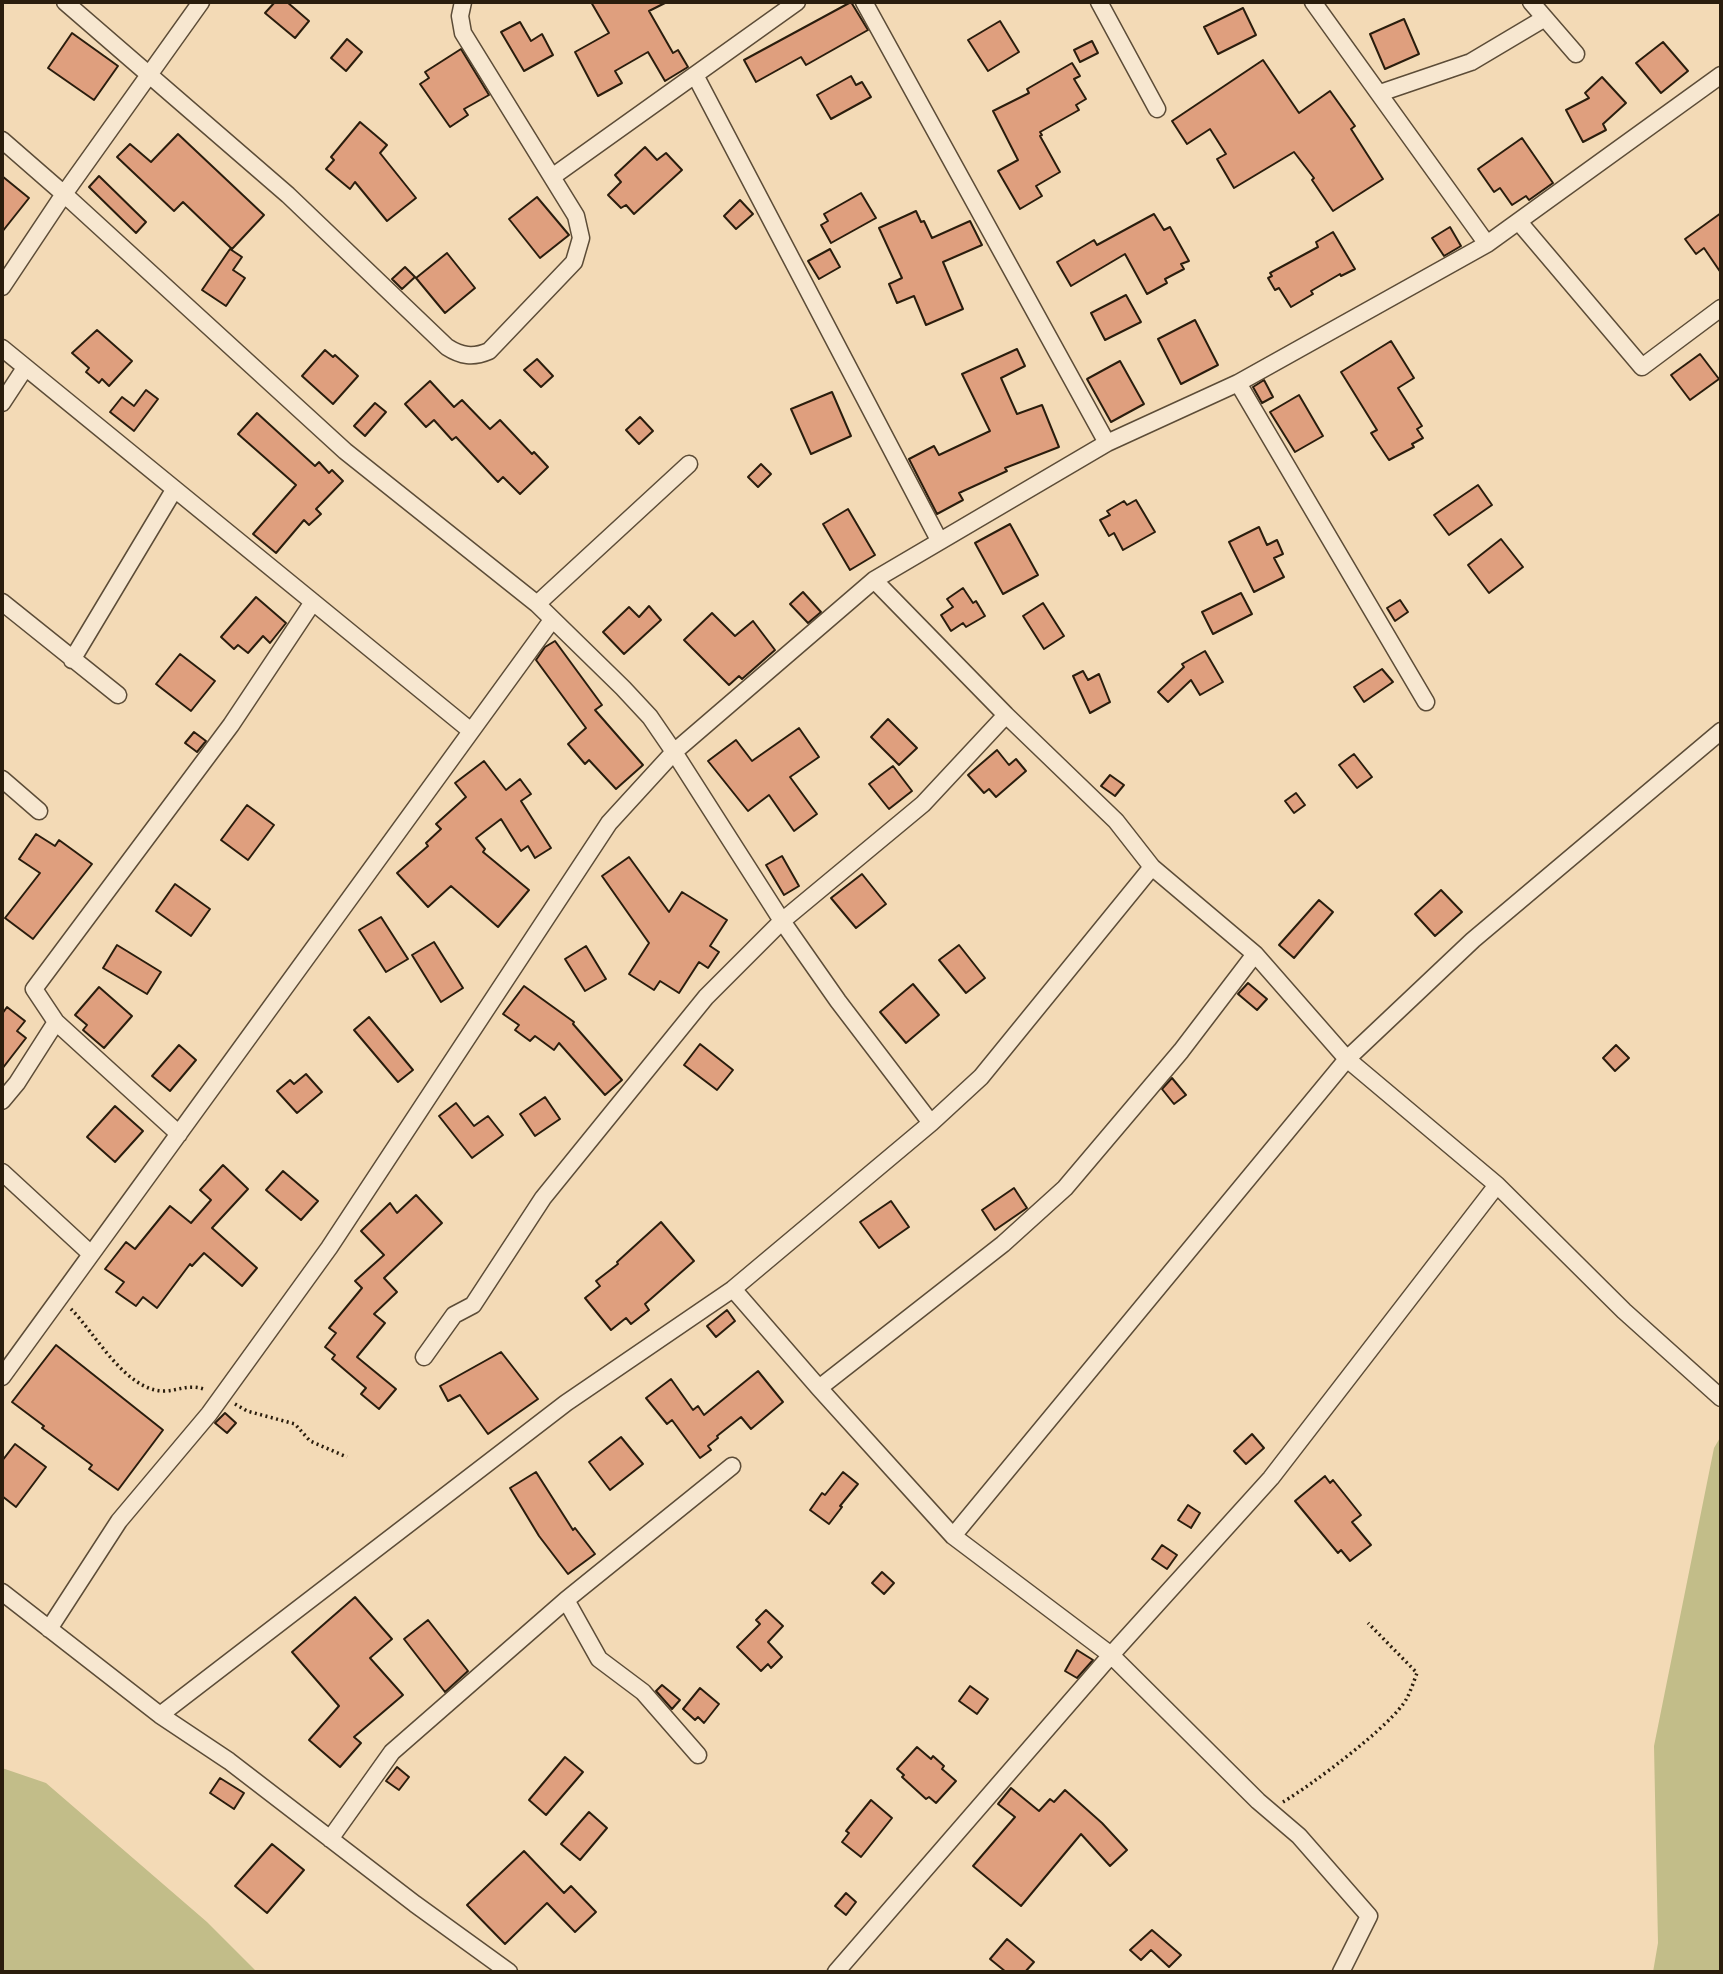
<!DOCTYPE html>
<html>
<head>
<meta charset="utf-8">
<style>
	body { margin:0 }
	#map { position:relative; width:1723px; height:1974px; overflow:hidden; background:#f3dab6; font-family:"Sorts Mill Goudy",serif }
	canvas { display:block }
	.frame { position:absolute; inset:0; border:4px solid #2a1d0d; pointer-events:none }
</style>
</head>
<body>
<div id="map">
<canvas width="1723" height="1974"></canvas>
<div class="frame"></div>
</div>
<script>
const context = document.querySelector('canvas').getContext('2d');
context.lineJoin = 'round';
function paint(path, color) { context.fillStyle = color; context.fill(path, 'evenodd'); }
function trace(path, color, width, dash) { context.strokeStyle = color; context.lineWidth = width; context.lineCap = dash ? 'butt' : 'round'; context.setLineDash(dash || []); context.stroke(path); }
const green = new Path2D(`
	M1721,1436V1972H1653L1658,1943L1654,1746L1714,1448Z
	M2,1768L46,1783L207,1922L257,1972H2Z`);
const building = new Path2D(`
	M275,2H287L309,21L295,38L265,13Z
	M591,2H667L649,11L673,53L678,50L688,67L665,81L648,52L615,71L622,83L598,96L575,52L609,33Z
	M851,2L868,30L806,65L801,57L756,82L744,60Z
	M1243,8L1256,35L1218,54L1204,27Z
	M1404,19L1419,54L1385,69L1370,34Z
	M1000,21L1019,52L988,71L968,40Z
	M520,22L531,41L542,34L553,55L524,71L501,32Z
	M72,33L118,66L94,100L48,68Z
	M347,39L362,52L346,71L331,58Z
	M1092,41L1098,53L1080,62L1074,50Z
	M1663,42L1688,71L1661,93L1636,63Z
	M461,49L489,95L464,109L468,115L450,127L420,84L429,78L425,72Z
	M1263,60L1299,113L1330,91L1355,126L1351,129L1383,179L1333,211L1312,180L1314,178L1294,152L1234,188L1217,159L1226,154L1210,129L1187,144L1172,121Z
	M1072,63L1080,76L1074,79L1086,99L1076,105L1079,110L1040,132L1042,135L1040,136L1060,172L1036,186L1042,196L1020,209L998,171L1018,160L993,111L1029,93L1027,89Z
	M851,76L856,85L862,82L871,97L831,119L817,95Z
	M1602,77L1626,103L1603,124L1606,130L1583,142L1566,110L1589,98L1585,93Z
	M360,122L387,145L380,153L416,198L387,221L355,182L350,189L326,169L334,160L331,157Z
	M178,134L264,215L232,249L183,202L174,211L117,157L130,144L151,162Z
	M1522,138L1553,183L1529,200L1526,196L1512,205L1500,188L1494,192L1478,169Z
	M645,147L657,160L666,153L682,170L634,214L626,205L621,208L608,195L621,182L615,175Z
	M2,176L29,198L2,232Z
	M99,176L146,222L136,233L89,187Z
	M861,193L876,218L831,243L821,225L828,221L824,214Z
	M537,197L569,235L540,258L509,219Z
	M740,200L753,214L736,229L724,216Z
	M916,211L921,222L924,221L932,238L970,221L982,245L943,262L963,309L926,325L914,296L897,303L889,284L902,278L879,228Z
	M1721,213V273L1704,248L1696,254L1685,239Z
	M1154,214L1164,230L1170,227L1189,261L1181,264L1184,269L1165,279L1167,283L1147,294L1125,254L1071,286L1057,262L1094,240L1097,245Z
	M1450,227L1461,246L1444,256L1432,238Z
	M1333,232L1355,269L1341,276L1340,274L1311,291L1313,294L1291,307L1279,288L1275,290L1268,278L1272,276L1270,273L1318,247L1316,242Z
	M230,249L242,257L233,270L245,278L226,306L202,290Z
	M830,249L840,267L819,279L808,261Z
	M447,253L475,288L445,313L416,278Z
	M405,267L415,277L402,289L392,279Z
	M1126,295L1141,322L1105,340L1091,313Z
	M1195,320L1218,365L1181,384L1158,339Z
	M97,330L132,361L109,386L102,379L99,383L86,372L89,368L72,353Z
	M1391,341L1414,378L1398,388L1422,426L1417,429L1423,438L1412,444L1414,447L1389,460L1371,433L1377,430L1341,372Z
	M1017,349L1025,366L1001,378L1017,414L1042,405L1059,447L1005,468L1007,471L959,493L963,500L937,514L909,459L934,446L939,455L990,431L962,374Z
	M325,350L333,357L335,355L358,376L333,404L302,376Z
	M1700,354L1719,379L1690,400L1671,375Z
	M537,359L553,376L541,387L524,370Z
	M1120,361L1144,404L1111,422L1087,379Z
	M1264,380L1273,397L1262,403L1253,387Z
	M430,381L454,407L462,400L490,429L500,420L532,454L534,452L548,467L520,494L503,477L498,482L456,437L452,440L434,420L426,427L405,404Z
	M146,390L158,399L134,431L110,412L122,397L134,406Z
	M832,392L851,436L811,454L791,409Z
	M1299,395L1323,436L1295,452L1270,412Z
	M375,403L386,412L365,436L354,426Z
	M257,413L315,466L319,462L329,473L332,470L343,481L316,509L321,514L309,525L304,520L276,553L253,534L296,485L238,434Z
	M640,417L653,431L639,444L626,430Z
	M761,464L771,474L758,487L748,477Z
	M1478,485L1492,505L1449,535L1434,515Z
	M1136,500L1155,532L1123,550L1114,533L1109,536L1100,520L1110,515L1107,511L1124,501L1127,505Z
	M848,509L875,555L850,570L823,524Z
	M1010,524L1038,575L1003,594L975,543Z
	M1259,527L1267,545L1277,540L1283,554L1274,558L1284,577L1254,592L1229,542Z
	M1501,539L1523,567L1489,593L1468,565Z
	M963,588L973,603L976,601L985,616L966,627L963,623L951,631L941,615L953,607L947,599Z
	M803,592L821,612L808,623L790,604Z
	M1241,593L1252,614L1213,634L1202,612Z
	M256,597L286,623L270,643L263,636L248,653L238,645L234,649L221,637Z
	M1400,600L1408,612L1395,621L1387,608Z
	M1043,603L1064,636L1044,649L1023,616Z
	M649,606L661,620L624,654L603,632L629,607L639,617Z
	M712,613L735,636L753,621L775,650L742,679L739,676L729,685L684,640Z
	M555,641L602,705L595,710L643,765L616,789L589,760L585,764L568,744L586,728L536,660L545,647Z
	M1205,651L1223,682L1200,695L1191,680L1168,702L1158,692L1184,667L1182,664Z
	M180,654L215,681L191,711L156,684Z
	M1382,669L1393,682L1364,702L1354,687Z
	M1083,671L1088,680L1099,674L1110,702L1090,713L1073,676Z
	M888,719L917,748L899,765L871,737Z
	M799,728L819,757L790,777L817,814L794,831L769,795L748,811L708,761L736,740L752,761Z
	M194,732L206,741L197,752L185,743Z
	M997,750L1009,765L1016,759L1026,771L996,797L989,789L984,793L968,775Z
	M1354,754L1372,777L1357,788L1339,765Z
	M484,761L506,790L520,779L531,794L521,801L551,848L535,858L528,846L521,851L501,819L476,838L485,849L483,852L529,890L498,927L451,886L428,907L397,873L428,846L426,843L441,829L436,824L466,797L455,783Z
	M893,766L912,791L889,809L869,784Z
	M1110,775L1124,785L1115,796L1101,786Z
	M1296,793L1305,805L1294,813L1285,801Z
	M247,805L274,825L248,860L221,840Z
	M36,834L55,846L59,840L92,864L33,939L5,918L40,873L19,859Z
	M782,856L799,886L784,895L766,865Z
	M629,857L669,912L682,892L727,920L710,946L719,952L708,968L699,962L679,993L660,981L654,990L629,974L649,943L602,876Z
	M862,874L886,904L856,928L831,898Z
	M175,884L210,909L191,936L156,911Z
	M1441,890L1462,912L1435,936L1415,914Z
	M1319,900L1333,912L1294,958L1279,945Z
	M381,917L408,959L386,972L359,930Z
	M434,942L463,988L441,1002L412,955Z
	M117,945L161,972L147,994L103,968Z
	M959,945L985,978L966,993L939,960Z
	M586,946L606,979L585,991L565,959Z
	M1248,983L1267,999L1257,1010L1238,994Z
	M913,984L939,1015L906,1043L880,1012Z
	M524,986L574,1022L573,1024L622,1080L605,1095L559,1043L554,1050L535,1036L530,1041L515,1030L519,1025L503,1014Z
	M99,987L132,1016L104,1048L83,1030L87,1025L75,1015Z
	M7,1007L25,1021L17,1031L26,1038L2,1069V1014Z
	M369,1017L413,1070L398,1082L354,1030Z
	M700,1044L733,1070L717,1090L684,1065Z
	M179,1045L196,1060L170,1091L152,1076Z
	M1616,1045L1629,1058L1615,1071L1603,1058Z
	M306,1074L322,1092L297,1113L277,1091L290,1080L294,1084Z
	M1172,1078L1186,1095L1174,1104L1162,1089Z
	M545,1097L560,1119L535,1136L520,1114Z
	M456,1103L474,1126L488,1116L503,1135L472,1158L439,1116Z
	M115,1106L143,1131L115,1162L87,1137Z
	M223,1165L248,1189L212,1228L257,1268L242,1286L204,1253L192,1266L190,1264L157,1308L143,1297L136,1306L116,1292L124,1282L105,1269L126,1242L135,1249L170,1206L191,1223L211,1200L200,1190Z
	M283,1171L318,1201L301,1220L266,1190Z
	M1014,1188L1027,1208L995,1230L982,1210Z
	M416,1195L442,1223L384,1278L397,1292L374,1314L385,1323L357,1357L396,1389L379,1409L361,1394L366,1388L332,1359L335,1355L325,1347L336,1333L329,1328L362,1288L355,1281L384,1255L361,1231L390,1203L397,1213Z
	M891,1201L909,1227L879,1248L860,1222Z
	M661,1222L694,1261L645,1304L649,1310L631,1324L626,1318L611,1330L585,1298L600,1286L596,1281L618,1264L617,1262Z
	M727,1310L735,1321L716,1337L707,1326Z
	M56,1345L163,1430L118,1490L89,1469L92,1465L42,1428L44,1426L12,1402Z
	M501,1352L538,1399L488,1434L460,1395L448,1401L440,1386Z
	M758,1371L783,1402L751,1429L741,1417L717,1436L718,1438L708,1446L711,1450L700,1458L672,1420L667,1424L646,1398L671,1379L693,1410L698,1406L704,1415Z
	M225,1413L236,1423L227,1433L215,1423Z
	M1252,1434L1264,1448L1246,1464L1234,1451Z
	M621,1437L643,1464L610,1490L589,1462Z
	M15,1444L46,1467L16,1507L2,1496V1461Z
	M536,1472L573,1530L575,1528L595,1554L568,1574L539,1536L510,1488Z
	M843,1472L858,1484L840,1506L842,1507L829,1524L810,1510L822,1493L825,1495Z
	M1325,1476L1330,1483L1333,1480L1361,1515L1352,1522L1371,1545L1350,1561L1341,1550L1338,1553L1295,1501Z
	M1188,1505L1200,1513L1191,1528L1178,1520Z
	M1162,1545L1177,1555L1167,1569L1152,1559Z
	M882,1572L894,1583L884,1594L872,1583Z
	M355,1597L392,1639L370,1658L403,1695L354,1737L361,1743L340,1767L309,1740L339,1706L292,1652Z
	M766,1610L783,1626L768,1642L782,1657L771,1668L768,1664L761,1671L737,1647L760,1624L756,1620Z
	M428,1620L468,1671L445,1692L404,1639Z
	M1077,1650L1093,1660L1077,1678L1065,1671Z
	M662,1685L680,1700L672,1709L656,1691Z
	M970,1686L988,1699L977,1714L959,1701Z
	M700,1688L719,1704L704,1723L698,1717L695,1720L683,1709Z
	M917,1747L931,1759L933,1756L944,1766L942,1769L956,1781L936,1803L929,1797L926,1799L902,1777L904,1775L897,1769Z
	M565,1757L583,1772L546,1815L529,1800Z
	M397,1767L409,1777L399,1790L386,1781Z
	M220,1778L244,1793L234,1809L210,1793Z
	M1011,1788L1039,1811L1050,1799L1054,1802L1065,1790L1102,1823L1127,1850L1110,1866L1081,1834L1021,1906L973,1866L1015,1817L998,1804Z
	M871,1800L892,1818L861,1857L842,1842L849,1833L846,1831Z
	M589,1812L607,1828L580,1860L561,1844Z
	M272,1844L304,1870L267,1913L235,1886Z
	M524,1851L564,1893L571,1886L596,1912L575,1932L547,1903L505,1944L467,1905Z
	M846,1893L856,1902L846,1915L835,1906Z
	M1152,1930L1181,1955L1169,1967L1151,1950L1141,1960L1130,1950Z
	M1007,1939L1034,1962L1025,1972H1006L990,1959Z`);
const path = new Path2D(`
	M71,1309C95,1333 125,1390 163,1391C179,1391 189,1383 206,1390
	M235,1404L247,1411L295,1424L310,1441L347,1457
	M1283,1802C1310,1786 1393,1725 1407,1698C1411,1690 1414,1681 1417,1673L1368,1623`);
const minor = new Path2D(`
	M65,2L288,195L447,347C461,356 473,358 489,351L574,262L581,238L576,216L463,33L460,16L463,2
	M864,2L1107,443
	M1099,2L1157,109
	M1313,2L1487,244
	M1531,2L1576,54
	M695,75L939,540
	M1380,93L1471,62L1545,18
	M2,140L64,194L345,451L537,604L623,688L650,717L674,752L782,921L838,1001L931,1123
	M552,177L797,2
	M1519,222L1642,367L1721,308
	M2,287L64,194L201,2
	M2,348L471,731
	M1238,383L1426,702
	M2,403L25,368
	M874,580L1006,715L1116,821L1152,867L1255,954L1347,1059L1497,1185L1624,1311L1721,1398
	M2,602L118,695
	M537,604L689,464
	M72,660L174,490
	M2,779L39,811
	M56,1022L179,1134
	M2,1101L17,1083L56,1022L34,989L231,725L313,602
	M2,1172L91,1254
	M733,1289L819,1388L953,1536L1111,1655L1258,1801L1299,1836L1369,1916L1341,1972
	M424,1357L454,1315L473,1305L543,1198L706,997L782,921L923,804L1006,715
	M2,1377L552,620
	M819,1388L1003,1244L1065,1188L1181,1051L1255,954
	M953,1536L1347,1059L1473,940L1721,731
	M2,1592L160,1715L229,1761L415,1904L509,1972
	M566,1600L599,1659L643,1692L698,1755
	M49,1629L119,1521L209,1414L329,1248L609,823L674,752L874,580L1107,443L1238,383L1487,244L1721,75
	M160,1715L566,1403L733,1289L931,1123L981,1077L1152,867
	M330,1839L392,1752L566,1600L732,1466
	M836,1972L1111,1655L1271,1478L1497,1185`);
paint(green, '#c2bd89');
paint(building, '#df9f7e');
trace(building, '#2a1d0d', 2);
trace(minor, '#5c4c37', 19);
trace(path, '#2a1d0d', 3.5, [2, 3.5]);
trace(minor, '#f7e7d0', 16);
</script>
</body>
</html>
